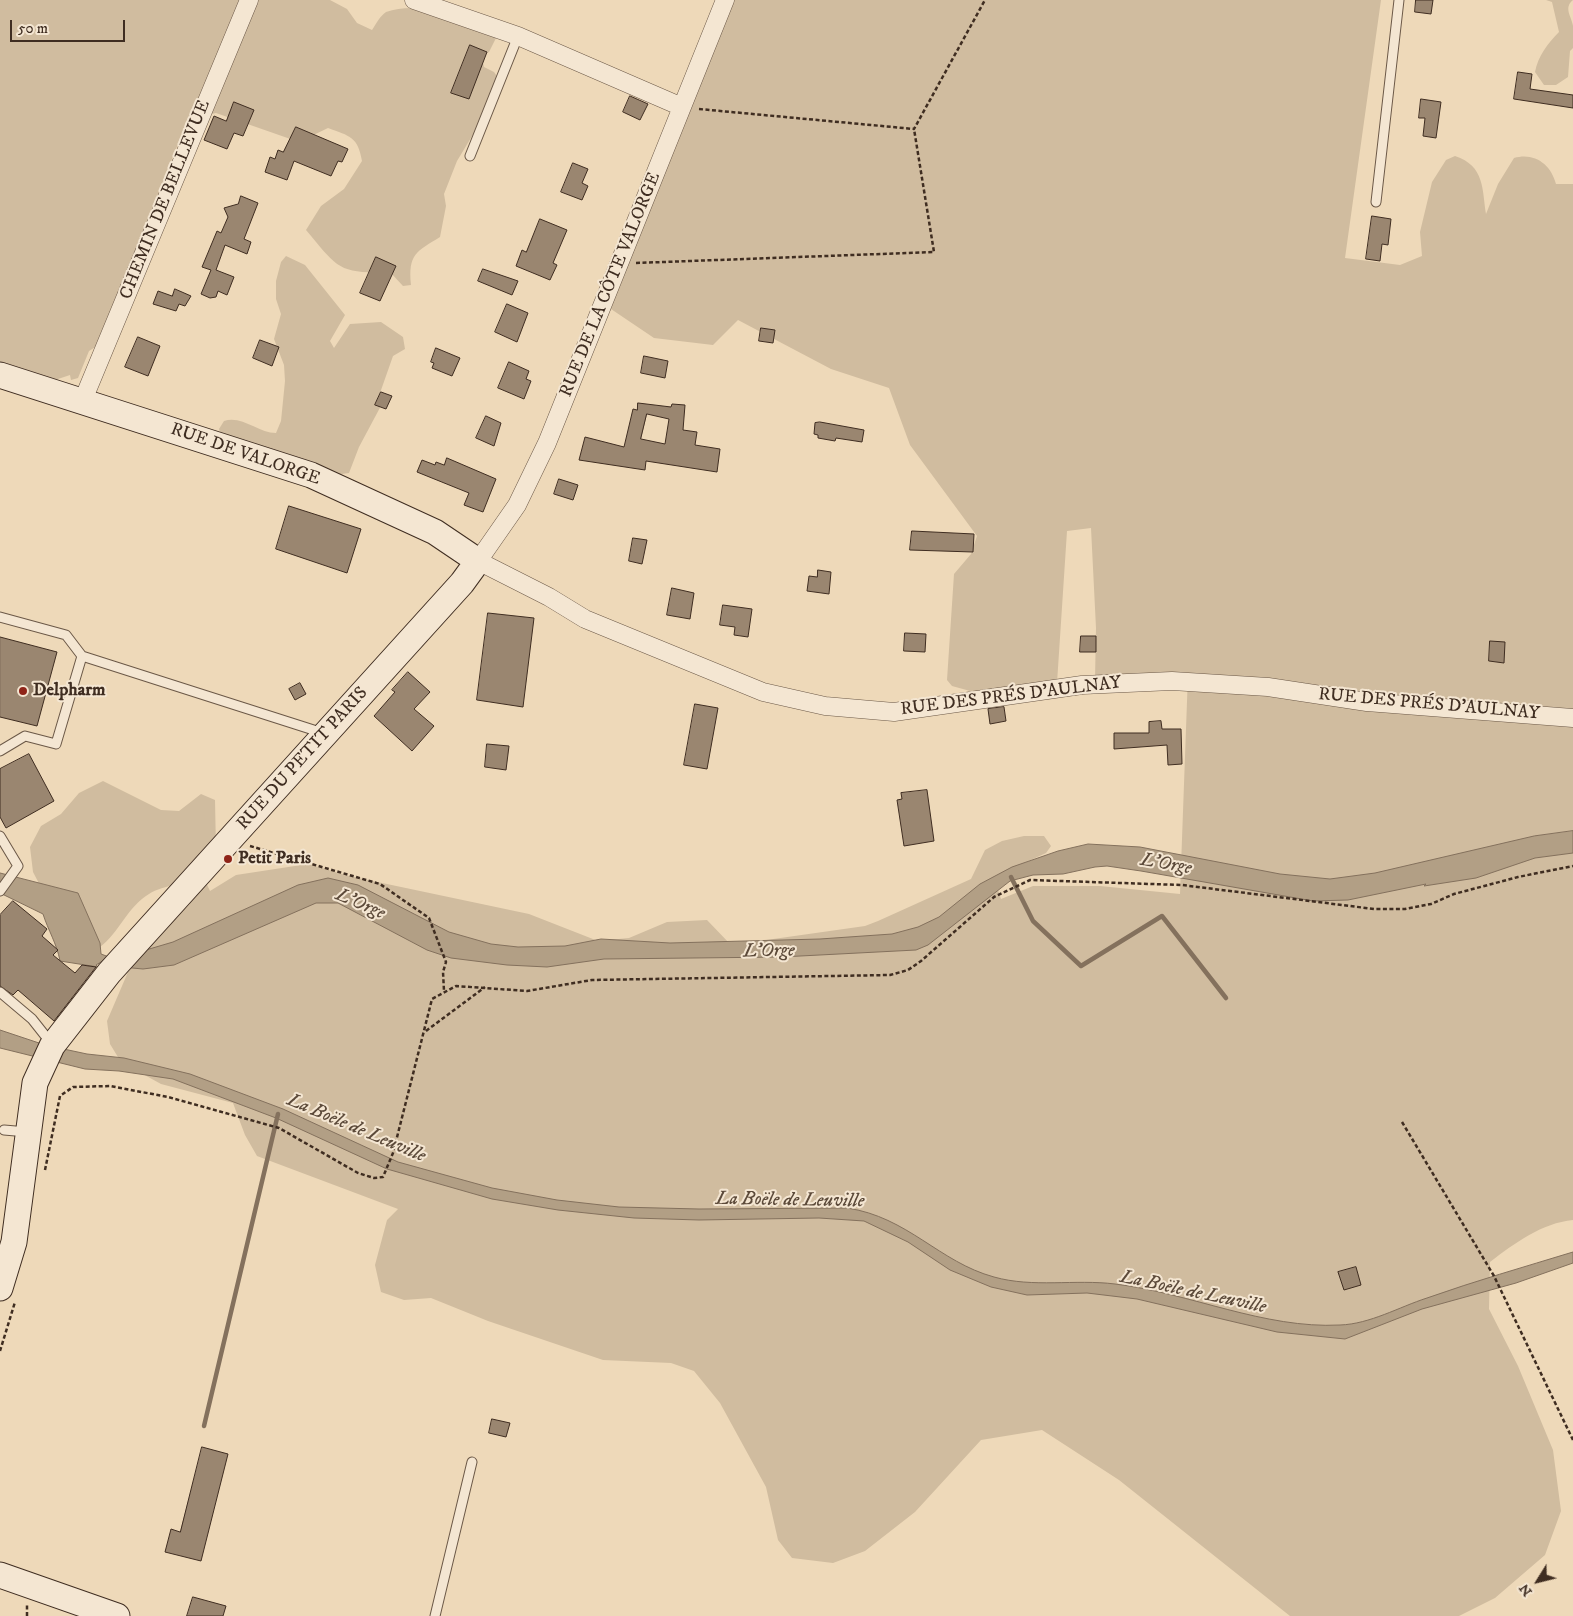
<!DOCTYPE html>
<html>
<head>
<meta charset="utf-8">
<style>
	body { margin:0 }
	#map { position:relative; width:1573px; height:1616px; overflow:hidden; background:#eed9b9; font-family:"IM FELL DW Pica",serif }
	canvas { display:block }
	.north { position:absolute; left:1513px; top:1556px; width:50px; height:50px; -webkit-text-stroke:4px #f4e6d2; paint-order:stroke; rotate:234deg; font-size:14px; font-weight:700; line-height:20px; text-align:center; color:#3f2d21 }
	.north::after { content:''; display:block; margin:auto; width:18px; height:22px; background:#3f2d21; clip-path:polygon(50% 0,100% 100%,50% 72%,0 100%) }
	.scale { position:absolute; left:10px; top:20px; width:115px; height:22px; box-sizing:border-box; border:2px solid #3f2d21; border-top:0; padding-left:6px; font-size:15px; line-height:18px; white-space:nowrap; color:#3f2d21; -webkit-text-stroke:4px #f4e6d2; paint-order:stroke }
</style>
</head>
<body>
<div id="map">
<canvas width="1573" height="1616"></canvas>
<div class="north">N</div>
<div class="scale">50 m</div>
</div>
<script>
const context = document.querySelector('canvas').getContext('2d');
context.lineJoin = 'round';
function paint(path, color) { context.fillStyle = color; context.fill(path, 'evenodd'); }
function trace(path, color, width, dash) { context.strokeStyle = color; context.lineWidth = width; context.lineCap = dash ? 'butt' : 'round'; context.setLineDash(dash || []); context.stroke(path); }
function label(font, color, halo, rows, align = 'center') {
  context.font = font + ' "IM FELL DW Pica",serif'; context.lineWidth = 4; context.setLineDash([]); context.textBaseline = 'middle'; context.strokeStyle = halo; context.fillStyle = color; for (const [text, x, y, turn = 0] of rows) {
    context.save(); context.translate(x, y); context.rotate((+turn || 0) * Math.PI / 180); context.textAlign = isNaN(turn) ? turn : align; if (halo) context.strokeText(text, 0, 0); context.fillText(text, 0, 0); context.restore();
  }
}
const green = new Path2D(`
	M0,0H330L347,9L357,23L372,30C376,24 380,16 386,12C420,0 465,17 498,34L489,52L481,56L484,67L494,72L499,79L489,108L457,161L444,194L446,206L440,237C416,252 408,254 411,285L403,286L390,272C338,274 338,268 306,230L321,206L344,189L362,161C358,137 350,136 328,128L299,142L216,113L188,119L97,346L89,351L78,378L71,380L70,375L55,380L0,362Z
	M731,0H1381L1345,258L1400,265L1422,256L1420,232L1432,182L1446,160L1455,156C1485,166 1482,189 1486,214L1498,184L1514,158C1534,152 1551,164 1556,184H1573V1220C1542,1223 1515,1243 1490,1262L1489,1309L1518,1366L1553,1450L1561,1511L1545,1555L1495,1598L1459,1616H1290L1119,1480L1042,1430L981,1440L915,1512L865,1551L833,1563L792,1558L778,1540L766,1487L720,1403L694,1371L671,1363L603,1360L488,1321L431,1298L404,1300L381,1292L375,1265L387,1220L398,1209L257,1156L245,1135L233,1103L161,1084L121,1062L110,1044L107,1021L134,958L190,904L175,884C167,887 156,889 149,894C128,906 119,933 100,947L45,895L33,872L30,847L41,826L61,814L79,793L103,781L161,810L179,811L201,794L215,800L216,850L203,876L210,891L236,875L308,864L349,876L529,914L598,941L629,938L667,922L707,920L731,945L865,926L878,921L971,879L985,850L1002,841L1024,836H1044L1051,846L1046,853L1005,872L997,887L1001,899L1033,886H1100L1180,894L1188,674L1095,680L1096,628L1091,528L1067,531L1057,683L981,694L952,686L947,680L954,574L971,554L977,536L910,445L889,388L831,369L738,320L713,345L654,338L611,309L625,264Z
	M1546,0H1573C1563,8 1572,17 1573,26C1573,33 1573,41 1573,48L1570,51L1568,77L1556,85H1544L1535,72C1538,56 1548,43 1559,32L1552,2Z
	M286,256L305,265L345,315L330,341L334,348L350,324L381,322L403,337L405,349L393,356L380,393L383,402L359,447L349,473L335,475L221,435L219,429L224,421C242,415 258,433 276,433L281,421L285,381L284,365L274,339L281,314L276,299V281L281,262Z`);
const water = new Path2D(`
	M1573,831V853L1535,858L1476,878L1424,886L1426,884L1348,900L1313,901L1141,871L1107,866L1095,867L1063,874L1033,875L1010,881L928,945L916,950L781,957L604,959L547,967L507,965L451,958L427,950L338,903H316L174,965L143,969L111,966L129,955L173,942L298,885L328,878L358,885L449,932L491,944L518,947L565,946L601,939L670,943L820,939L892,934L918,927L939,917L980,884L1012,867L1058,851L1088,844L1140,847L1280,874L1330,879L1375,873L1534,836Z
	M0,873L78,893L100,943L101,954L109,957L96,965L98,967L60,961C57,944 48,930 43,914L0,893Z
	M0,1030L45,1045L87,1054L124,1058L190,1074L283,1109L398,1162L492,1188L557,1200L619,1207L699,1209L847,1208C908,1217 939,1262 994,1277C1033,1288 1075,1279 1115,1284C1190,1293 1264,1329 1340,1325C1370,1324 1399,1307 1427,1298C1475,1281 1524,1267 1573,1252V1263L1516,1283L1422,1309L1345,1339L1277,1332L1137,1299L1087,1293L1027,1295L991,1287L950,1270L908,1242L864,1221L819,1218L699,1220L634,1218L558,1210L492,1199L387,1169L276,1118L173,1079L119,1071L85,1069L0,1048Z`);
const stream = new Path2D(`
	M1011,877L1033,921L1081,966L1162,916L1226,998
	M204,1426L278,1114`);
const building = new Path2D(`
	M1416,0H1433L1431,14L1415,12Z
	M470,45L487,52L469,99L451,93Z
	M1518,72L1532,74L1530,89L1573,95V108L1514,99Z
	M630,96L648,104L640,120L623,112Z
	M1421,99L1441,102L1436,138L1423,136L1425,118H1419Z
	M234,102L254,110L243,136L234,133L227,149L204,140L214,116L226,121Z
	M296,127L348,149L342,162L338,161L331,176L294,161L287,180L265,172L270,157L275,159L278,150L283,152Z
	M573,163L588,169L582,183L588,186L582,200L561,192Z
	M241,196L258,203L244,239L251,242L247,254L225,245L216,270L234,277L227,295L218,291L216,297L210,298L201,294L211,270L202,267L217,231L221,233L228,217L224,208L238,204Z
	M1372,216L1391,219L1388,245L1382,244L1380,261L1366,259Z
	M540,219L567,230L553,263L557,265L550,280L516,266L522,250L526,252Z
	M376,257L396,266L380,301L360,293Z
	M483,269L518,281L512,295L478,281Z
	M175,289L191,296L185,306L179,304L176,311L153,304L158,291L172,296Z
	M507,304L528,313L517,342L495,332Z
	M761,328L775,330L773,343L759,341Z
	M138,337L160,346L148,376L125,367Z
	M260,340L279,347L272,366L253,358Z
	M436,348L460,358L452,376L432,368L434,363L431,362Z
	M644,356L668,361L665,378L641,373Z
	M509,362L529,371L526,379L531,381L524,399L498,388Z
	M381,392L392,396L386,409L375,405Z
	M638,403L671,407L672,404L685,405L683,430L697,432L695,445L720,449L717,472L646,461L645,470L579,460L585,437L624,447L633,409L637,410ZM647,414L669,419L665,444L641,439Z
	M486,416L501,423L494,446L476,438Z
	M820,422L864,430L862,442L836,438L835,441L818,438V435L814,434L815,423Z
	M447,458L496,479L483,512L464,505L469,493L417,472L422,460L435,465L436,462L444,465Z
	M559,479L578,485L573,500L554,494Z
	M289,506L361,529L347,573L276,549Z
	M912,531L974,534L973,552L910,550Z
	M633,538L647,540L642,564L629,561Z
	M818,570L831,572L829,594L807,591L809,576L817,577Z
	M672,588L694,593L690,619L667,615Z
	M723,605L752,609L748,637L734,635L735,627L720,625Z
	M488,613L534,618L523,707L477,700Z
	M905,633L926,634L925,652L904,651Z
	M1081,636H1096V652H1080Z
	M0,637L57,652L37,726L0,717Z
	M1490,641L1505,642L1504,663L1489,661Z
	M408,672L430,692L414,709L434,726L412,751L374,716L395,692L392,690Z
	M300,683L306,694L295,700L289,689Z
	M695,704L718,708L707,769L684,765Z
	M1004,707L1006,721L990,724L988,709Z
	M1161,721L1162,729H1181L1182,764L1168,765L1167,745L1114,749V733H1149V722Z
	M487,744L509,746L506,770L485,767Z
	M29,754L54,801L6,828L0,817V769Z
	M927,790L934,841L904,846L897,800L902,799L901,793Z
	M13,901L47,929L42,936L58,950L53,955L75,973L82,965L96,967L54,1021L18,990L13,995L0,986V915Z
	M1356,1267L1361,1285L1344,1290L1338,1272Z
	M492,1419L510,1423L506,1437L489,1433Z
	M202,1447L228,1454L201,1561L165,1552L171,1529L180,1532Z
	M193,1597L226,1606L223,1616H187Z`);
const path = new Path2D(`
	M699,109L914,129L985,0
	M636,263L934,252L914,129
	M250,846L380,884L429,918L446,962L443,972L444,991
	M426,1031L485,987
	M1402,1122L1494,1276L1573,1440
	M45,1170L60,1096L73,1087L110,1086L168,1097L279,1128L358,1173L374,1178L383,1177L393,1153L432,999L456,986L527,991L592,980L890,975L908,970L921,961L994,897L1030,880L1182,885L1374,909H1405L1431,904L1454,894L1518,877L1573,866
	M0,1351L15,1302
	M27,1616V1605`);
const lane = new Path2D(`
	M470,156L518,36
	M1376,202L1399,0
	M0,617L66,635L82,656
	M0,751L25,736L56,744L82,656L323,733
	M0,836L18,866L0,891
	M0,992L32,1019L51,1043
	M4,1130L27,1132
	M435,1616L472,1462`);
const street = new Path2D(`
	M414,0L518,36L682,107
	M725,0L547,443L517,505L478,561L549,597L585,619L763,692L825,706L894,712L1082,685L1172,681L1268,687L1367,702L1573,718
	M83,400L249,0`);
const secondary = new Path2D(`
	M0,375L311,475L435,532L478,561L462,583L109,973L52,1046L35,1083L14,1242L0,1288
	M0,1575L117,1616`);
const markers = [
	[23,691,5,"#8f2418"],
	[228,859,5,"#8f2418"]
];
const streetNames = [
	["CHEMIN DE BELLEVUE",166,200,-68],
	["RUE DE LA CÔTE VALORGE",611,285,-68],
	["RUE DE VALORGE",245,455,19],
	["RUE DES PRÉS D'AULNAY",1011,697,-7],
	["RUE DES PRÉS D'AULNAY",1429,705,5],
	["RUE DU PETIT PARIS",303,759,-48]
];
const poiNames = [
	["Delpharm",33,691],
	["Petit Paris",238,859]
];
const waterNames = [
	["L'Orge",1166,865,10],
	["L'Orge",360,905,23],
	["L'Orge",769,952,-1],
	["La Boële de Leuville",356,1129,23],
	["La Boële de Leuville",790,1201,1],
	["La Boële de Leuville",1193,1293,12]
];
paint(green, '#d0bc9f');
paint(water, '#b29f85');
trace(water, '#84715d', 1);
trace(stream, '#84715d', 4.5);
paint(building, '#9a8670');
trace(building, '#3f2d21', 1);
trace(lane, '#6b5847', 11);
trace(street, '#6b5847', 19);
trace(secondary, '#3f2d21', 27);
trace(path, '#3f2d21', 2.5, [4, 2.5]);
trace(lane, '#f4e6d2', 9);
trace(street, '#f4e6d2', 18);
trace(secondary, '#f4e6d2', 25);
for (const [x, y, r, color] of markers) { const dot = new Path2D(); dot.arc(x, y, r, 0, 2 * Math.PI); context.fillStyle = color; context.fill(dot); trace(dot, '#f4e6d2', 2); }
label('18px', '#3f2d21', '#f4e6d2', streetNames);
label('bold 18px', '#3f2d21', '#f4e6d2', poiNames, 'left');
label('italic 19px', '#5c4a3a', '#f4e6d2', waterNames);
</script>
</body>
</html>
